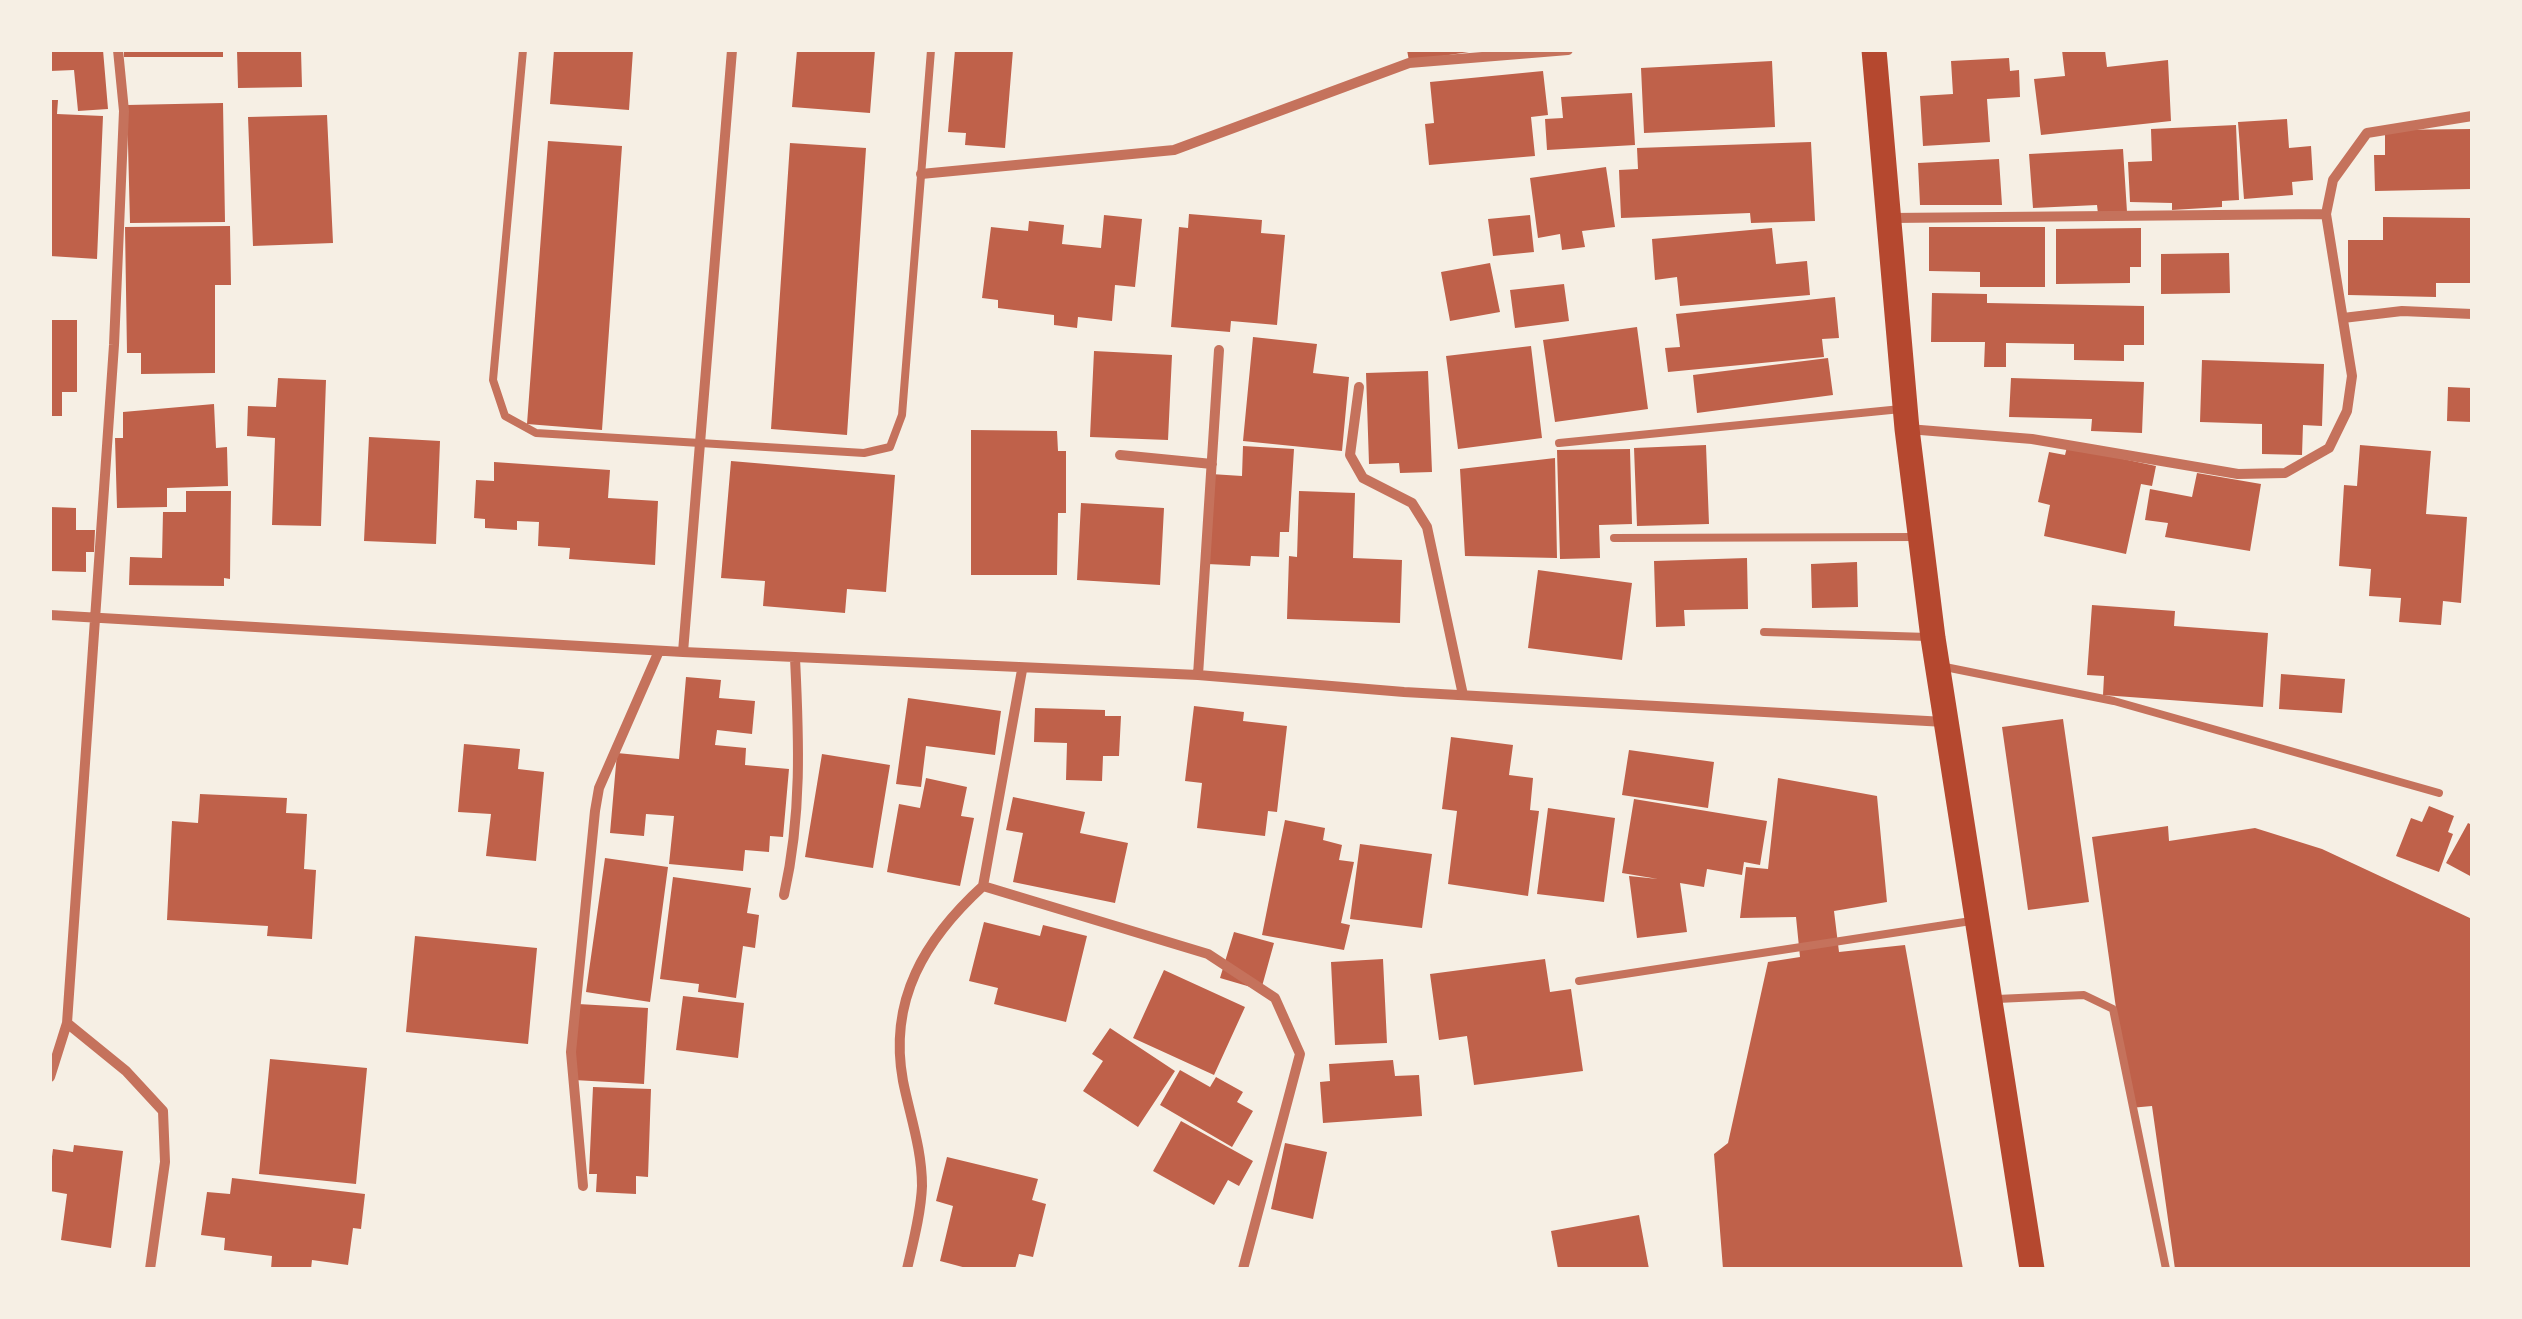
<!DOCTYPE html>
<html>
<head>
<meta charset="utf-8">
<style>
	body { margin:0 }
	#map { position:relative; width:2522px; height:1319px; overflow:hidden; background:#f6efe4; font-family:Helvetica,sans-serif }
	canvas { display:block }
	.frame { position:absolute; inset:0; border:52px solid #f6efe4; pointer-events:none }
</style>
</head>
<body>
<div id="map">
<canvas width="2522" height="1319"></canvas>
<div class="frame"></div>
</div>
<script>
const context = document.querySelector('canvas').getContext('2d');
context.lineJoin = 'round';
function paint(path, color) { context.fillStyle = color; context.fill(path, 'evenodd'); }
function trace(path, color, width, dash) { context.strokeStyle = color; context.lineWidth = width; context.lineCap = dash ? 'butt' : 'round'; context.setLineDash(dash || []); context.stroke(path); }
const building = new Path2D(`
	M50,50H103L108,109L78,111L74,70L50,71Z
	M124,50H223V57H124Z
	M237,50H301L302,87L238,88Z
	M554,50H633L629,110L550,104Z
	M797,50H875L870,113L792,107Z
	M955,50H1013L1005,148L965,145L966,133L948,132Z
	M1407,50H1469V52L1409,61Z
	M2062,50H2105L2107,67L2168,60L2171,121L2041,135L2034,79L2065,76Z
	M2009,58L2010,71L2019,70L2020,97L1987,99L1990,142L1923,146L1920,96L1953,94L1951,61Z
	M1772,61L1775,127L1644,133L1641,68Z
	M1543,71L1548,115L1531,117L1535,156L1429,165L1425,124L1434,123L1430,82Z
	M1632,93L1635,145L1547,150L1545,119L1563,118L1561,97Z
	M50,100H58L57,114L103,116L97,259L50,256Z
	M223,103L225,222L130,223L127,105Z
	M327,115L333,243L253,246L248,117Z
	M2287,119L2289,148L2311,146L2313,180L2292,182L2293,195L2244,199L2238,122Z
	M2236,125L2239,200L2222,201V207L2172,210V203L2130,202L2128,162L2152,161L2151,129Z
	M2472,129V189L2375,191L2374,155H2385V130Z
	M548,141L622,146L602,430L527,424Z
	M1811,142L1815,221L1751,223L1750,213L1621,218L1619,170L1638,169L1637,148Z
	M790,143L866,148L847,435L771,429Z
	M2123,149L2127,212L2098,214L2097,205L2033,208L2029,154Z
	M1999,159L2002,205H1920L1918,163Z
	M1606,167L1615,227L1582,231L1585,247L1562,250L1560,234L1538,238L1530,178Z
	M1189,214L1262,220L1261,233L1285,235L1277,325L1231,321L1230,332L1171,327L1179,227L1188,228Z
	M1104,215L1142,219L1135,287L1115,285L1112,321L1078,317L1077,328L1054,325V315L998,308V300L982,298L991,227L1028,231L1029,221L1064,225L1062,244L1101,248Z
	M1530,215L1534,252L1493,256L1488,219Z
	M2383,217L2472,218V283H2436V297L2348,295V240H2383Z
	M230,226L231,285H215V373L141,374V353H127L125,227Z
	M1929,227H2045V287H1980V272L1929,271Z
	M1772,228L1776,264L1807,261L1810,295L1680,306L1677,277L1655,280L1652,239Z
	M2141,228V267H2130V283L2056,284V229Z
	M2229,253L2230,293L2161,294V254Z
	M1490,263L1500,312L1450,321L1441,272Z
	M1564,284L1569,321L1515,328L1510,290Z
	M1932,293L1987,294V303L2144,306V345H2124V361L2074,360V344L2006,343V367H1984L1985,342H1931Z
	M1835,297L1839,338L1822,339L1824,357L1668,372L1665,348L1680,347L1676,314Z
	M50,320H77V392H62V416H50Z
	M1637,327L1648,409L1555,422L1543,340Z
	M1253,337L1317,344L1313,373L1349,377L1342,451L1243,441Z
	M1531,346L1542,438L1458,449L1446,356Z
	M1094,351L1172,355L1168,440L1090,437Z
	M1828,358L1833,395L1697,413L1693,375Z
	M2202,360L2324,364L2322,426L2303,425L2302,455L2262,454V424L2200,422Z
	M1428,371L1432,472L1400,473L1399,463L1369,464L1366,373Z
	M278,378L326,380L321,526L272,525L275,438L247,436L248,406L276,407Z
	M2011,378L2144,382L2142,433L2091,431L2092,419L2009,417Z
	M2448,387L2472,388V422L2447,421Z
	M214,404L216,448L227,447L228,486L167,488V507L117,508L115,438H123V412Z
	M971,430L1057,431L1058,451H1066V513H1058L1057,575H971Z
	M369,437L440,441L436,544L364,541Z
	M1706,445L1709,524L1637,526L1634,448Z
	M2360,445L2431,451L2426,514L2467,517L2461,603L2443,601L2441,625L2399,622L2401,598L2369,596L2371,569L2339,566L2344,485L2357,486Z
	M1243,446L1294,449L1289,532H1280L1279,557L1251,556L1250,566L1207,564L1211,474L1242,476Z
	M2067,447L2156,466L2152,486L2141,484L2126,554L2044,536L2050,505L2038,502L2049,452L2065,455Z
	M1630,449L1632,524L1599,525L1600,558L1560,559L1557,450Z
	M1555,458L1557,558L1465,556L1460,469Z
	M731,461L895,475L886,592L847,589L845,613L763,606L765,581L721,578Z
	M494,462L610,470L608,498L658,501L655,565L569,559L570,548L538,546L539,522L517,521V530L485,528V519L474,518L476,480L494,481Z
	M2197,473L2261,484L2250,551L2165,537L2168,523L2145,520L2150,489L2192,497Z
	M186,491H231L230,579L224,578V586L129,585L130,557L162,558L163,512H186Z
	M1299,491L1355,493L1353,558L1402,560L1400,623L1287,619L1289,556L1297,557Z
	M1081,503L1164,508L1160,585L1077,580Z
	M50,507L76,508V530H95L94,552H86V572L50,571Z
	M1747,558L1748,609L1684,610L1685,626L1656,627L1654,561Z
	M1857,562L1858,607L1812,608L1811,564Z
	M1538,570L1632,583L1622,660L1528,648Z
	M2092,605L2175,611L2174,626L2268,633L2263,707L2103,695L2104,676L2087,675Z
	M2281,674L2345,679L2342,713L2279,709Z
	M686,677L721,680L719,698L755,701L752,734L717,730L715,745L746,748L745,765L789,769L783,837L770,836L769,852L745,850L743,871L669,864L674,816L646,814L644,836L610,833L617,753L679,759Z
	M908,698L1001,711L995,755L926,746L921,787L896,784Z
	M1194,706L1244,712L1243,721L1287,726L1277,812L1268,811L1265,836L1197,828L1202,783L1185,781Z
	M1035,708L1105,710V716H1121L1119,756H1103L1102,781L1066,780L1067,743L1034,742Z
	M2063,719L2089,902L2028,910L2002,727Z
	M1451,737L1513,745L1509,775L1533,778L1530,810L1539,811L1528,896L1448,884L1457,811L1442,809Z
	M464,744L520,749L518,769L544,772L536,861L486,856L491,814L458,812Z
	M1629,750L1714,762L1708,808L1622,795Z
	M822,754L890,765L873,868L805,857Z
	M926,778L967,787L961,816L974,818L960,886L887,872L899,804L920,808Z
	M1778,778L1877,796L1887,902L1834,911L1839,952L1905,945L1963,1269H1723L1714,1154L1728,1143L1768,962L1800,957L1796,917L1740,918L1746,867L1768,869Z
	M200,794L287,798L286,813L307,814L304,869L316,870L312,939L267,936L268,926L167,920L172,821L198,823Z
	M1013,797L1085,812L1080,833L1128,843L1115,903L1013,882L1023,833L1006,830Z
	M1634,799L1767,821L1760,865L1744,862L1742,875L1707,869L1704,887L1680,883L1687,932L1637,938L1629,876L1658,879L1622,873Z
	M2429,806L2454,816L2448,832L2453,834L2439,872L2396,856L2411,818L2422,822Z
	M1548,808L1615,818L1604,902L1537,894Z
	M1285,820L1325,828L1323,840L1342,845L1339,860L1354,862L1341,923L1350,925L1344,950L1262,935Z
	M2468,823L2472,825V877L2446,863Z
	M2168,826L2169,841L2255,828L2322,849L2472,919V1269H2175L2152,1106L2130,1108L2092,837Z
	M1360,844L1432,854L1422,928L1350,919Z
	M605,858L668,867L650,1002L586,992Z
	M673,877L751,888L747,913L759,915L755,948L743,946L736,998L698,992L699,984L660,979Z
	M984,922L1040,936L1043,925L1087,936L1066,1022L994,1004L998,988L969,981Z
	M1234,932L1274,943L1261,990L1220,978Z
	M415,936L537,948L528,1044L406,1032Z
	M1383,959L1387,1043L1335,1045L1331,962Z
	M1545,959L1550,992L1571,989L1583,1071L1474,1085L1467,1036L1439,1040L1430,974Z
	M1164,970L1245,1007L1214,1075L1133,1038Z
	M683,996L744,1003L738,1058L676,1050Z
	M578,1004L648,1008L644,1084L574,1080Z
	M1110,1028L1175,1071L1138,1127L1083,1091L1103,1061L1092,1054Z
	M270,1059L367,1068L356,1184L259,1174Z
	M1393,1060L1395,1076L1419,1075L1422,1116L1323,1123L1320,1082L1330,1081L1329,1064Z
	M1180,1070L1210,1087L1216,1077L1243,1092L1237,1102L1253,1111L1232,1147L1160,1105Z
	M593,1087L651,1089L648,1177L636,1176V1194L596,1192L597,1174H589Z
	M1181,1121L1253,1161L1239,1186L1228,1180L1214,1205L1153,1171Z
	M1285,1143L1327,1152L1313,1219L1271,1209Z
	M74,1145L123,1151L111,1248L61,1240L67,1194L50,1191V1172L53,1149L73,1152Z
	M947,1157L1038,1179L1032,1200L1046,1204L1033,1257L1019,1254L1015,1269H970L940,1261L953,1206L936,1201Z
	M232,1178L365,1194L361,1229L353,1228L348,1265L312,1260L311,1269H271L272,1256L224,1250L225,1238L201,1235L207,1192L230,1194Z
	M1639,1215L1649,1269H1558L1551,1231Z`);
const service = new Path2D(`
	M523,50L493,380L505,416L536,433L864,453L890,447L902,415L931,50
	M1559,443L1901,409
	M1614,538L1916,537
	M1764,632L1928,637
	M1945,667L2114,701L2439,793
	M1579,981L1971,921
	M1997,999L2084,995L2113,1009L2166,1269`);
const minor = new Path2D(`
	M921,174L1174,150L1409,63L1568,50
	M1890,218L2326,214
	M2343,318L2402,311L2472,314
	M1359,387L1350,455L1363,478L1412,503L1427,527L1463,695
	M1908,429L2032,439L2238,474L2285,473L2329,448L2347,411L2352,376L2326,214L2333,180L2367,133L2472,116
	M1120,455L1212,464
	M50,615L683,652L1198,675L1404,692L1945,722
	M683,652L732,50
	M1022,670L983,886L1208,954L1275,998L1300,1054L1243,1269
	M1198,675L1219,350
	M784,895C802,815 799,740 795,658
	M67,1023L126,1071L163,1111L165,1162L150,1269
	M50,1077L67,1023L114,345L124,111L118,50
	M583,1186L571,1052L595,811L599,788L659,651
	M907,1269C913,1243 921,1213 922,1186C922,1149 910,1116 903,1081C888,1000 925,939 983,886`);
const primary = new Path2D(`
	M1874,50L1907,429L1933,638L2032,1269`);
paint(building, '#bf614a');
trace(service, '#c5725c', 8);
trace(minor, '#c5725c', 10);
trace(primary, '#b5482f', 25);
</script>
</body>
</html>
